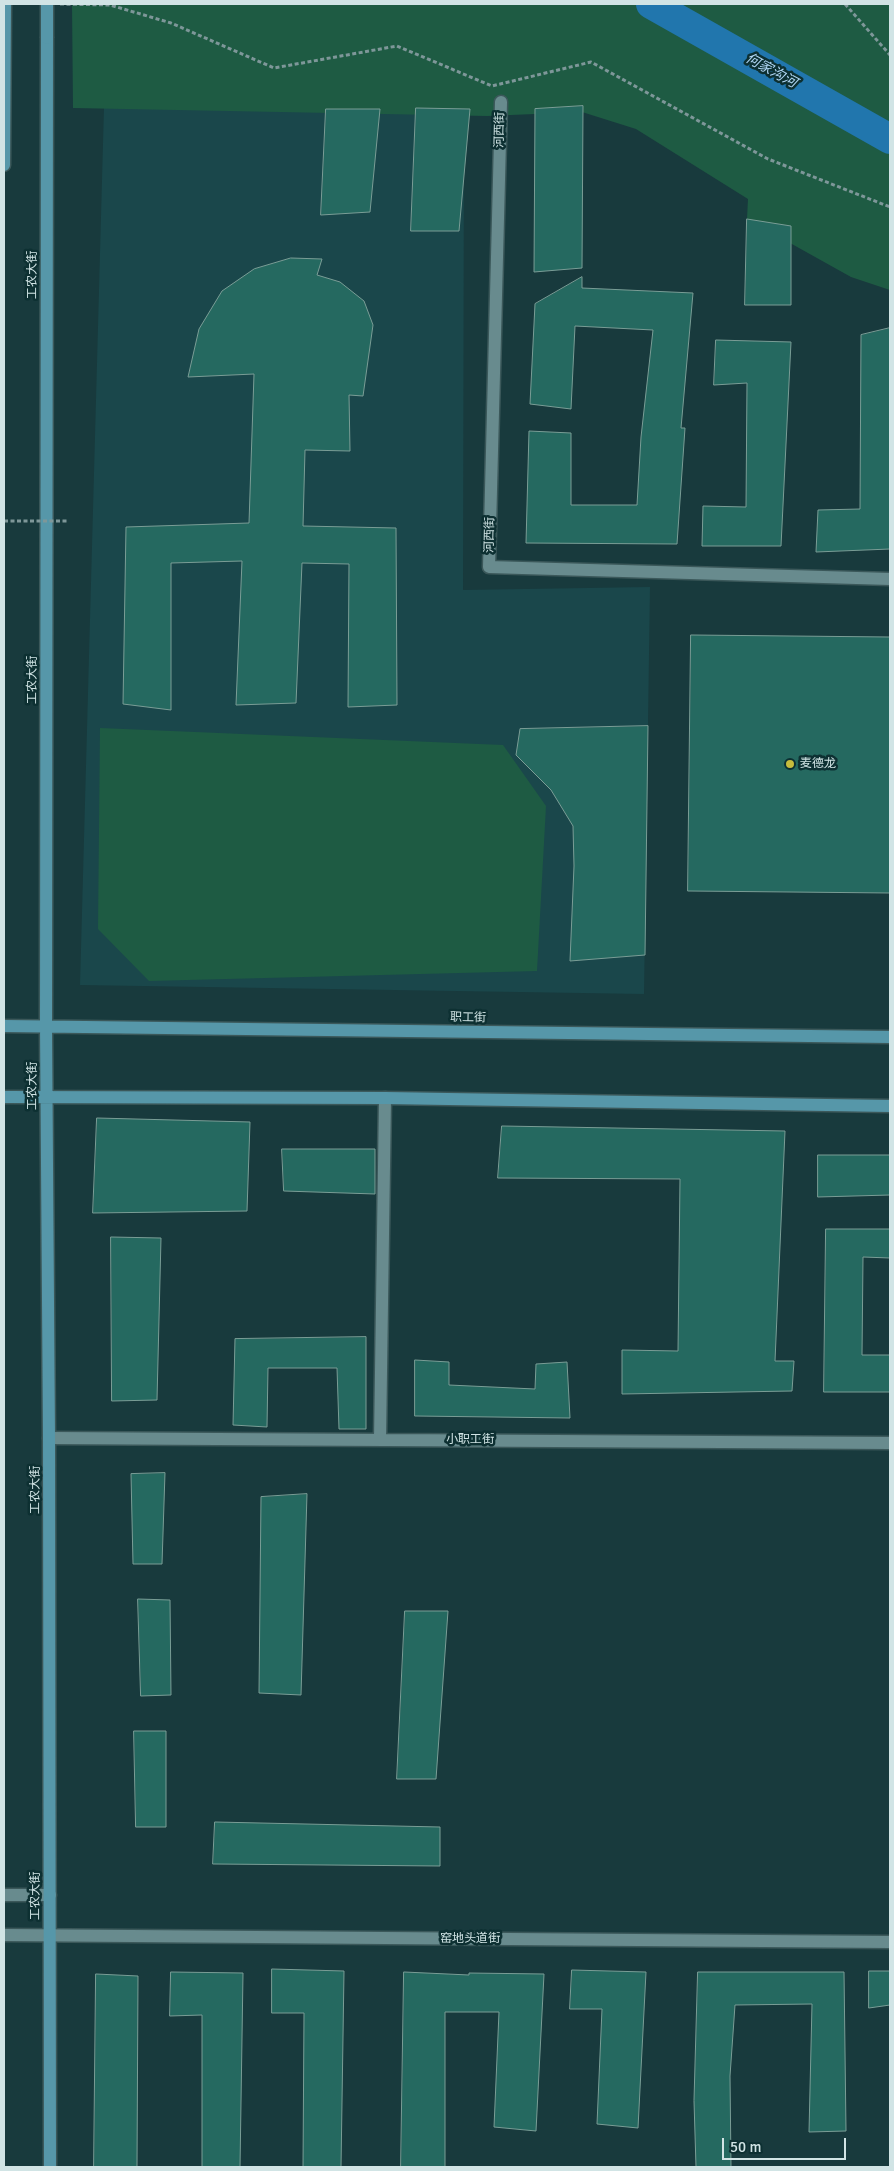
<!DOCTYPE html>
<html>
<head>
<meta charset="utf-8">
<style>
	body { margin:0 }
	#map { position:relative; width:894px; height:2171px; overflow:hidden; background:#183a3d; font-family:Signika,sans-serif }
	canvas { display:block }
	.frame { position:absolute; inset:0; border:5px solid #d1e4e5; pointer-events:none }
	.scale { position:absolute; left:722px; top:2138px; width:124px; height:22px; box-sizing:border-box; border:2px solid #d1e4e5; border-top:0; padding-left:6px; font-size:15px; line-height:18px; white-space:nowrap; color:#d1e4e5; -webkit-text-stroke:4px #0d3032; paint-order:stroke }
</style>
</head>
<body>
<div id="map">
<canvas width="894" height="2171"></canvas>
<div class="frame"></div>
<div class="scale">50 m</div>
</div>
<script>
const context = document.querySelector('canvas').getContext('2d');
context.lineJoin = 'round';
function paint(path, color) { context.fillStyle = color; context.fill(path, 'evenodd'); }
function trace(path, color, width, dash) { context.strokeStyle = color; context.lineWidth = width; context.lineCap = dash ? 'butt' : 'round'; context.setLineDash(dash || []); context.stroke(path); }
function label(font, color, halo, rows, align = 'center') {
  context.font = font + ' Signika,"Noto Sans SC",sans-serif'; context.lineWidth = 5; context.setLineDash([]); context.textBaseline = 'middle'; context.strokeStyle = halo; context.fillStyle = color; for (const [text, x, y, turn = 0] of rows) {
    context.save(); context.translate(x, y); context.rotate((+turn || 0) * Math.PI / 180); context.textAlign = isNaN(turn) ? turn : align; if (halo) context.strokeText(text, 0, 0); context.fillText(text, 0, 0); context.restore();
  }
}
const built = new Path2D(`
	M104,107L464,110L463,590L650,587L644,994L80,985Z`);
const green = new Path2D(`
	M72,4H890V290L851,277L747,219L748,199L636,129L582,112L487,116L73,108Z
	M100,728L503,745L546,806L537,971L149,981L98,929Z`);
const river = new Path2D(`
	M651,4L890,139`);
const building = new Path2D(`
	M583,106L582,268L534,272L535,109Z
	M416,108L470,109L459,231H411Z
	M326,109H380L370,212L321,215Z
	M747,219L791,226V305H745Z
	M291,258L322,259L317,275L340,282L364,301L373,325L363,396L349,395L350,451L305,450L303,526L396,528L397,705L348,707L349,564L302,563L296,703L236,705L242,561L171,563V710L123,704L126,527L249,523L254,374L188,377L199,329L222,291L254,269Z
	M582,277V288L693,293L681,428H685L677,544L526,543L529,431L571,433V505H637L641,437L653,330L575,326L571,409L530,404L535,304Z
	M890,328V549L816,552L818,510L860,509L861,335Z
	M716,340L791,342L781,546H702L703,506L746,507L747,383L714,385Z
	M691,635L890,637V893L688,891Z
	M648,726L645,955L570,961L574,866L573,826L551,790L516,755L520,729Z
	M97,1118L250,1122L247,1211L93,1213Z
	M502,1126L785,1131L775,1361H794L792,1391L622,1394V1350L678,1351L680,1179L498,1178Z
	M282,1149H375V1194L284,1191Z
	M818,1155H890V1195L818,1197Z
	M826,1229H890V1258L863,1257L862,1355H890V1392H824Z
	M111,1237L161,1238L157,1400L112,1401Z
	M366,1337V1429H339L337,1368H268L267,1427L233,1425L235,1339Z
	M415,1360L449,1362V1385L535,1389L536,1364L567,1362L570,1418L415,1416Z
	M165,1473L162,1564H133L131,1474Z
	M307,1494L301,1695L259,1693L261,1497Z
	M138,1599L170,1600L171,1695L141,1696Z
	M405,1611H448L436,1779H397Z
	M134,1731H166V1827H136Z
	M215,1822L440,1827V1866L213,1864Z
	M272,1969L344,1971L341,2167H303L304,2013H272Z
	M572,1970L646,1972L638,2128L597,2124L602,2009H570Z
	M869,1971H890V2005L869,2008Z
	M171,1972L243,1973L240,2167H202V2015L170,2016Z
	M404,1972L469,1975V1973L544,1974L536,2131L494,2127L499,2012H445V2167H401Z
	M698,1972H844L846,2131L809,2132L812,2004L735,2005L730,2076L731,2167H696L694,2101Z
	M96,1974L138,1976L137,2167H94Z`);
const path = new Path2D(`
	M60,4L110,5L171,23L274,68L397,46L492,86L591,62L768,159L890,207
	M845,4L890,55`);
const minor = new Path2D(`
	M501,102L489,567L890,579
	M49,1438L890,1443
	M380,1440L385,1098
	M4,1895H50
	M4,1935L890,1942`);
const major = new Path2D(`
	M47,38L46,1026L49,1438L50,2167
	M4,165L5,4
	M4,1026L890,1037
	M4,1097L385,1098L890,1106`);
const pathBridge = new Path2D(`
	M4,521H69`);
const majorBridge = new Path2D(`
	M47,4V38`);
const markers = [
	[790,764,5,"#c6bc3d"]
];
const streetNames = [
	["河西街",500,130,-89],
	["工农大街",33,275,-90],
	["河西街",490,535,-89],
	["工农大街",33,680,-90],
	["职工街",468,1018,1],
	["工农大街",33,1086,-90],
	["小职工街",470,1440],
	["工农大街",36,1490,-90],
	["工农大街",36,1896,-90],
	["窑地头道街",470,1939]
];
const poiNames = [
	["麦德龙",800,764]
];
const waterNames = [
	["何家沟河",771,71,29]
];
paint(built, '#1a474b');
paint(green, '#1e5b43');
trace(river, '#2176ad', 30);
paint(building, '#256960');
trace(building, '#7a9d96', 1);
trace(minor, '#3b585a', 15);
trace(major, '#3b585a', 15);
trace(path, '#7e9799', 3, [4, 2.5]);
trace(minor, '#688b8e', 12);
trace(major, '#5697a9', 12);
trace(majorBridge, '#3b585a', 15, []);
trace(pathBridge, '#7e9799', 3, [4, 2.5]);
trace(majorBridge, '#5697a9', 12);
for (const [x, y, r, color] of markers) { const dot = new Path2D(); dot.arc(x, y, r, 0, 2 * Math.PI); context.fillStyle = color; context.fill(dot); trace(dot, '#0d3032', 2); }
label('12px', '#d1e4e5', '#0d3032', streetNames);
label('12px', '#d1e4e5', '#0d3032', poiNames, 'left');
label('italic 14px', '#b0d6f4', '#0d3032', waterNames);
</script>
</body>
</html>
